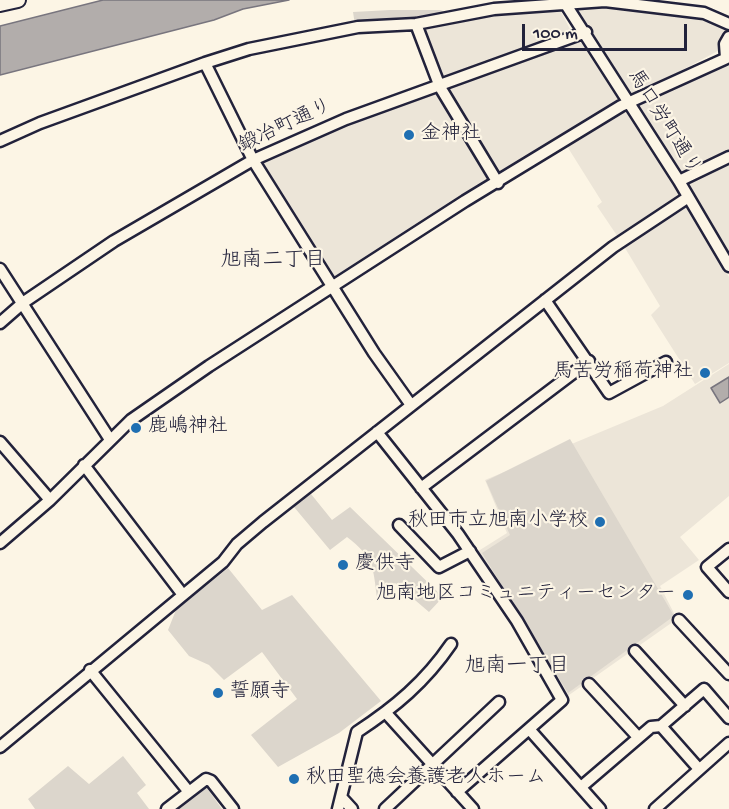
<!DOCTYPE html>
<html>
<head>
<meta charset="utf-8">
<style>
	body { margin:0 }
	#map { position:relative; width:729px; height:809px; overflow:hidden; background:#fcf5e5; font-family:"Gochi Hand",sans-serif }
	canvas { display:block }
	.scale { position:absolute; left:522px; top:24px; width:165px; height:27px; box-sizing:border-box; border:3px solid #22223b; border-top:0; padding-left:8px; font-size:18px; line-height:21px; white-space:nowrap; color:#22223b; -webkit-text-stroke:4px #fcf5e5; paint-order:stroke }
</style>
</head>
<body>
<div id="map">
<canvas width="729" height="809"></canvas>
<div class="scale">100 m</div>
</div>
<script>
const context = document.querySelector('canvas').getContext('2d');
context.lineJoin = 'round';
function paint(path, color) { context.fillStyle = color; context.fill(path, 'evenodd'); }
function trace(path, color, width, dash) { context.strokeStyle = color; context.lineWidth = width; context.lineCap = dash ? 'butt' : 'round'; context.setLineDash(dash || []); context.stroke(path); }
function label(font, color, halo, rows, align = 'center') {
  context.font = font + ' "Gochi Hand","Klee One",sans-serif'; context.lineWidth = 4.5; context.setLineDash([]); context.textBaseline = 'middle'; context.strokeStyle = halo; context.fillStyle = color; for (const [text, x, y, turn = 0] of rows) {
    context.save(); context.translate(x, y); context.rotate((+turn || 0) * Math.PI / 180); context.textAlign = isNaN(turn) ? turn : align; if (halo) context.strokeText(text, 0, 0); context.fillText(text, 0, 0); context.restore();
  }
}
const built = new Path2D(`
	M579,1L710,10L729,18V45L630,98L576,9Z
	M559,8L571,31L568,35L440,80L420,26L495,11Z
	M576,41L587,46L618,97L617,106L499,179L444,89Z
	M729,59V152L679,175L635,104Z
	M440,90L493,178L331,279L257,161L361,117Z
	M624,107L679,193V200L620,240L597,206L602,202L565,143Z
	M729,159V261L684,181Z
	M684,202L729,277V363L695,384L651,315L660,306L622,243Z
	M729,364V496L680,537L699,560L660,586L677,619L562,700L472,555L507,533L485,480L663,406Z`);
const green = new Path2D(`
	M390,10H440L446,12L394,23L355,25L353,12Z
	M570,439L674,616L568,693L482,553L510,535L486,481Z
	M311,494L332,520L350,507L443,597L429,612L395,583L377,598C373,566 374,558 347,537L330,550L294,507Z
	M228,568L262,610L292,595L381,701L339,733L278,767L251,735L297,699L262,652L224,680L209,665L189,656L168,630L176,610Z
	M123,756L146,785L137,793L149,809H35L28,799L68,766L89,784Z
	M201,787H206L222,809H175Z`);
const water = new Path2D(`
	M103,0H289L243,9L214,20L0,75V26Z
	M729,377V397L720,403L711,388Z`);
const minor = new Path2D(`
	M563,0L679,181L729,266
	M416,24L440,87L498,183
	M726,58L725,44L729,37
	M205,63L253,160L374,353L411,405
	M0,141L40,123L205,63L249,49L358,27L416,24L494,9L605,1L704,13L729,24
	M679,181L729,157
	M0,269L109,438
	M545,300L609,393L666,362
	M0,323L24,302L114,241L253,160L346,119L586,32
	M377,432L458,534L517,621L562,700L457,792
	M0,442L50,500
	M84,465L183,595
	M421,488L589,361
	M399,525L439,567L470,551
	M0,543L50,500L131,420L209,366L465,201L621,106L729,57
	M729,549L707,567L729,592
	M679,620L729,674
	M635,651L685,706
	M90,670L189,792
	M589,684L638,737
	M386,713L473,809
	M529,729L600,809
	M0,747L223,562L237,544L263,522L613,247L687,198
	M699,769L661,726L704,689L729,718
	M581,787L651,727L661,726
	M341,797L352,809
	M167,809L206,779L211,781L233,809
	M338,809L357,732C395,707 425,682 451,644
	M385,809L499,702
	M655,809L729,743`);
const major = new Path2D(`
	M0,4L18,0`);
const markers = [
	[409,135,6,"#1f6fb2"],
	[705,373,6,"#1f6fb2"],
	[136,428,6,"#1f6fb2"],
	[600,522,6,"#1f6fb2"],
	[343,565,6,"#1f6fb2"],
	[688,595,6,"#1f6fb2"],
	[218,693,6,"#1f6fb2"],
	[294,779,6,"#1f6fb2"]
];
const streetNames = [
	["馬口労町通り",663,123,58],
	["鍛冶町通り",286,127,-25]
];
const poiNames = [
	["金神社",421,135],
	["馬苦労稲荷神社",693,373,"right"],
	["鹿嶋神社",148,428],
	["秋田市立旭南小学校",588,522,"right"],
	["慶供寺",355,565],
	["旭南地区コミュニティーセンター",676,595,"right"],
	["誓願寺",230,693],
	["秋田聖徳会養護老人ホーム",306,779]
];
const neighbourhoodNames = [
	["旭南二丁目",273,262],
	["旭南一丁目",517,668]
];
paint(built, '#ece5d8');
paint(green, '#dcd6cc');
paint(water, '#b2adab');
trace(water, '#78757e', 1.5);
trace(minor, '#22223b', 15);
trace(major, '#22223b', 18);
trace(minor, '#fcf5e5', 10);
trace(major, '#fcf5e5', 14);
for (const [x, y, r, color] of markers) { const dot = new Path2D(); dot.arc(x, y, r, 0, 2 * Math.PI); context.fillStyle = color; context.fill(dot); trace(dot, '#fcf5e5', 2); }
label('20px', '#22223b', '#fcf5e5', streetNames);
label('20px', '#22223b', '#fcf5e5', poiNames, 'left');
label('21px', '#22223b', '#fcf5e5', neighbourhoodNames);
</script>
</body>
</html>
